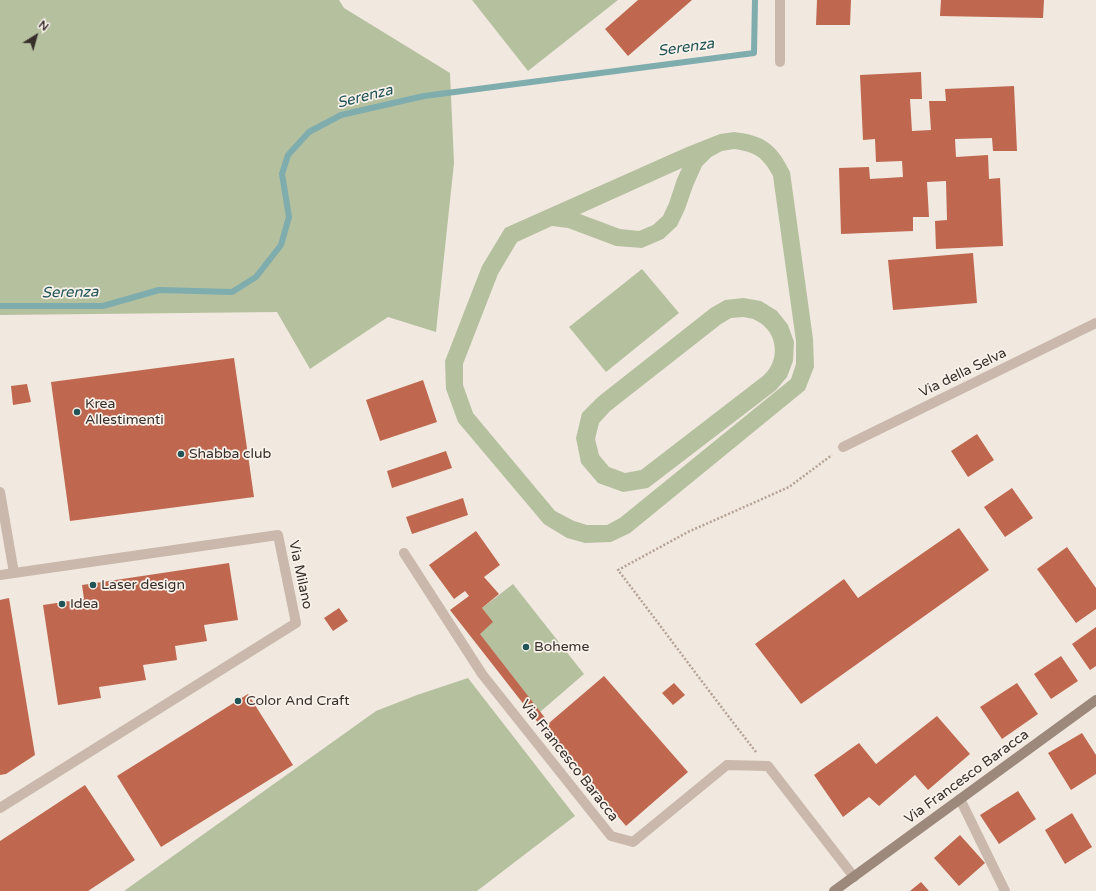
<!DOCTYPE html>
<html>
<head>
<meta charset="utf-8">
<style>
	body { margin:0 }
	#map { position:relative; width:1096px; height:891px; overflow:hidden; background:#f1e8df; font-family:"Varela Round",sans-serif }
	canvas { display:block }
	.north { position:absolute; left:16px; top:16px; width:40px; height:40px; -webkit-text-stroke:3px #f9f2eb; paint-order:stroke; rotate:37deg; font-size:11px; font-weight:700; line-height:16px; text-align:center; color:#372e2a }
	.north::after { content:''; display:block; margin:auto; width:14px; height:18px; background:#372e2a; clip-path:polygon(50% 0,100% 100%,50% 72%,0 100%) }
</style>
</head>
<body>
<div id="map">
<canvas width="1096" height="891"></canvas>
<div class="north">N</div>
</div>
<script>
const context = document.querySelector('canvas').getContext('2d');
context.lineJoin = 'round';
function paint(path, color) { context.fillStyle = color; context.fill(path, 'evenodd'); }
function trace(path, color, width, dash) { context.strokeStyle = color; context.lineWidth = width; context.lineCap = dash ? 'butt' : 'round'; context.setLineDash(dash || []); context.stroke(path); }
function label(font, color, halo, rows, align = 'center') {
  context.font = font + ' "Varela Round",sans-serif'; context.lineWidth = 3.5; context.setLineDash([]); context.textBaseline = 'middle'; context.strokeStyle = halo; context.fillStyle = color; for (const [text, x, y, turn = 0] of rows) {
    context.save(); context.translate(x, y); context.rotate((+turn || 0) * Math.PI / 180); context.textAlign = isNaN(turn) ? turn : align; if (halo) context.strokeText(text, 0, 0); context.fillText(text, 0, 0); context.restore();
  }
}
const green = new Path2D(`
	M0,0H339L344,8L450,73L454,163L436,332L388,317L310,369L277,312L0,315Z
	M472,0H618L528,71Z
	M734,132C764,135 777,145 790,172L813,339L814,367L805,390L630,533L611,542L585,543L567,538L544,524L458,422L446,389L445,361L482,266L505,228L687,147L720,134ZM734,149C755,152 763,157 773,176L796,341V364L791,379L620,518L607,525H587L574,521L555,511L473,413L463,385V364L498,274L517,242L552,226L568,228L616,246L642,248L663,239L677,226L685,209L693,186L702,166L711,157L722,151ZM682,168L677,179L669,203L663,216L653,225L639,231L620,229L580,214Z
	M642,269L679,313L606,372L569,327Z
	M743,298L761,301L777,311L788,325L794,342L793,361L787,377L776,390L648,488L623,492L598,483L581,463L576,438L582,413L598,397L711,308L725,300ZM743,317C747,318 752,318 755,320C773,328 780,349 771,366C769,370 766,373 763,376L641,470L625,473L609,467L599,455L595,439L599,423L610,411L721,324L731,318Z
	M513,584L584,674L540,712L468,619Z
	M468,678L575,816L477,891H124L376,711L417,695Z`);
const stream = new Path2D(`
	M0,306H103L159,290L232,292L256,277L281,245L289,217L282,174L288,155L309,132L341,115L424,96L754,53L755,0`);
const building = new Path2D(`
	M638,0H692L628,56L605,29Z
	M817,0H851L850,25H816Z
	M941,0H1044L1043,18L940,16Z
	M921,72L922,99H910L912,131L931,130L929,101H946L945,89L1014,86L1017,151H993L992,138L955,139L956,157L988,155L989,179L1000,178L1003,246L936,249L935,221L947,220L946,181L927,182L929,217H913V231L841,234L839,168L869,167L870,179L903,177L902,161L876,162L875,139L863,140L860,75Z
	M973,253L977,303L893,310L888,260Z
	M234,358L254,497L70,521L51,382Z
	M423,380L437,422L380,441L366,400Z
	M27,384L31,402L13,405L11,386Z
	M977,434L994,460L968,477L951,451Z
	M446,451L452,468L392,488L387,471Z
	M1012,488L1033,518L1005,537L984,507Z
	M463,498L468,515L412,534L406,517Z
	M959,528L989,570L801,704L755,644L844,579L858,598Z
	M476,531L500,565L484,577L499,594L482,608L493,622L480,634L549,723L604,676L688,772L626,826L543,729L450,610L469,596L465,591L454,599L429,565Z
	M1067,547L1096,588V609L1076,623L1037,569Z
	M229,563L238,620L204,625L207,641L175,646L177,660L143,665L146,680L99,687L101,698L58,705L43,605L84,599L82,585Z
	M9,598L35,755L6,774L0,775V600Z
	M339,608L348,621L333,631L324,618Z
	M1096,627V666L1090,670L1072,644Z
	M1061,656L1078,681L1051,699L1034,674Z
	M674,683L685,695L673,705L662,693Z
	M1017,683L1038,714L1002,739L980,707Z
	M248,694L293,765L161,847L117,776Z
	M937,716L970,754L928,790L915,775L879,806L869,797L843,817L814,775L859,743L876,764Z
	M1082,733L1096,755V774L1071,790L1048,753Z
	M85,785L135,860L88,891H0V841Z
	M1018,791L1036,819L999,844L980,815Z
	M1072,813L1092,847L1065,864L1045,830Z
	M960,835L985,863L959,886L934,858Z
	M921,882L929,891H910Z`);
const path = new Path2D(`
	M756,752C709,692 664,630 618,570L688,532L789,487L832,455`);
const lane = new Path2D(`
	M0,492L14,573`);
const street = new Path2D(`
	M780,0V62
	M843,447L1096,323
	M404,553L482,674L611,836L633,842L727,765L768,766L854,877
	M0,575L278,535L296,623L0,808
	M960,799L1005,891`);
const secondary = new Path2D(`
	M834,891L1096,700`);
const markers = [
	[77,412,4,"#215457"],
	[181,454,4,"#215457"],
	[93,585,4,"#215457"],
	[62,604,4,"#215457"],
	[526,647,4,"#215457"],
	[238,701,4,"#215457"]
];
const streetNames = [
	["Via della Selva",963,373,-26],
	["Via Milano",300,575,78],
	["Via Francesco Baracca",569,761,52],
	["Via Francesco Baracca",967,777,-36]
];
const poiNames = [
	["Krea",85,404],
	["Allestimenti",85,420],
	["Shabba club",189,454],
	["Laser design",101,585],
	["Idea",70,604],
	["Boheme",534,647],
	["Color And Craft",246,701]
];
const waterNames = [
	["Serenza",686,48,-8],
	["Serenza",365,97,-14],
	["Serenza",70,293,-1]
];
paint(green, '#b5c09f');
trace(stream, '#7facad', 6);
paint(building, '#bf684f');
trace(path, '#b5a295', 2.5, [2, 2]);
trace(lane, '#c9b8ab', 10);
trace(street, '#c9b8ab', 10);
trace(secondary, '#9d887c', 10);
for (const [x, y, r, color] of markers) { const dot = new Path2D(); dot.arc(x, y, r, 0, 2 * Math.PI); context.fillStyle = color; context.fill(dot); trace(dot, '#f9f2eb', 1.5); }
label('14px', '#372e2a', '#f9f2eb', streetNames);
label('14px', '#372e2a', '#f9f2eb', poiNames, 'left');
label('italic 15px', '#215457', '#f9f2eb', waterNames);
</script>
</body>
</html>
